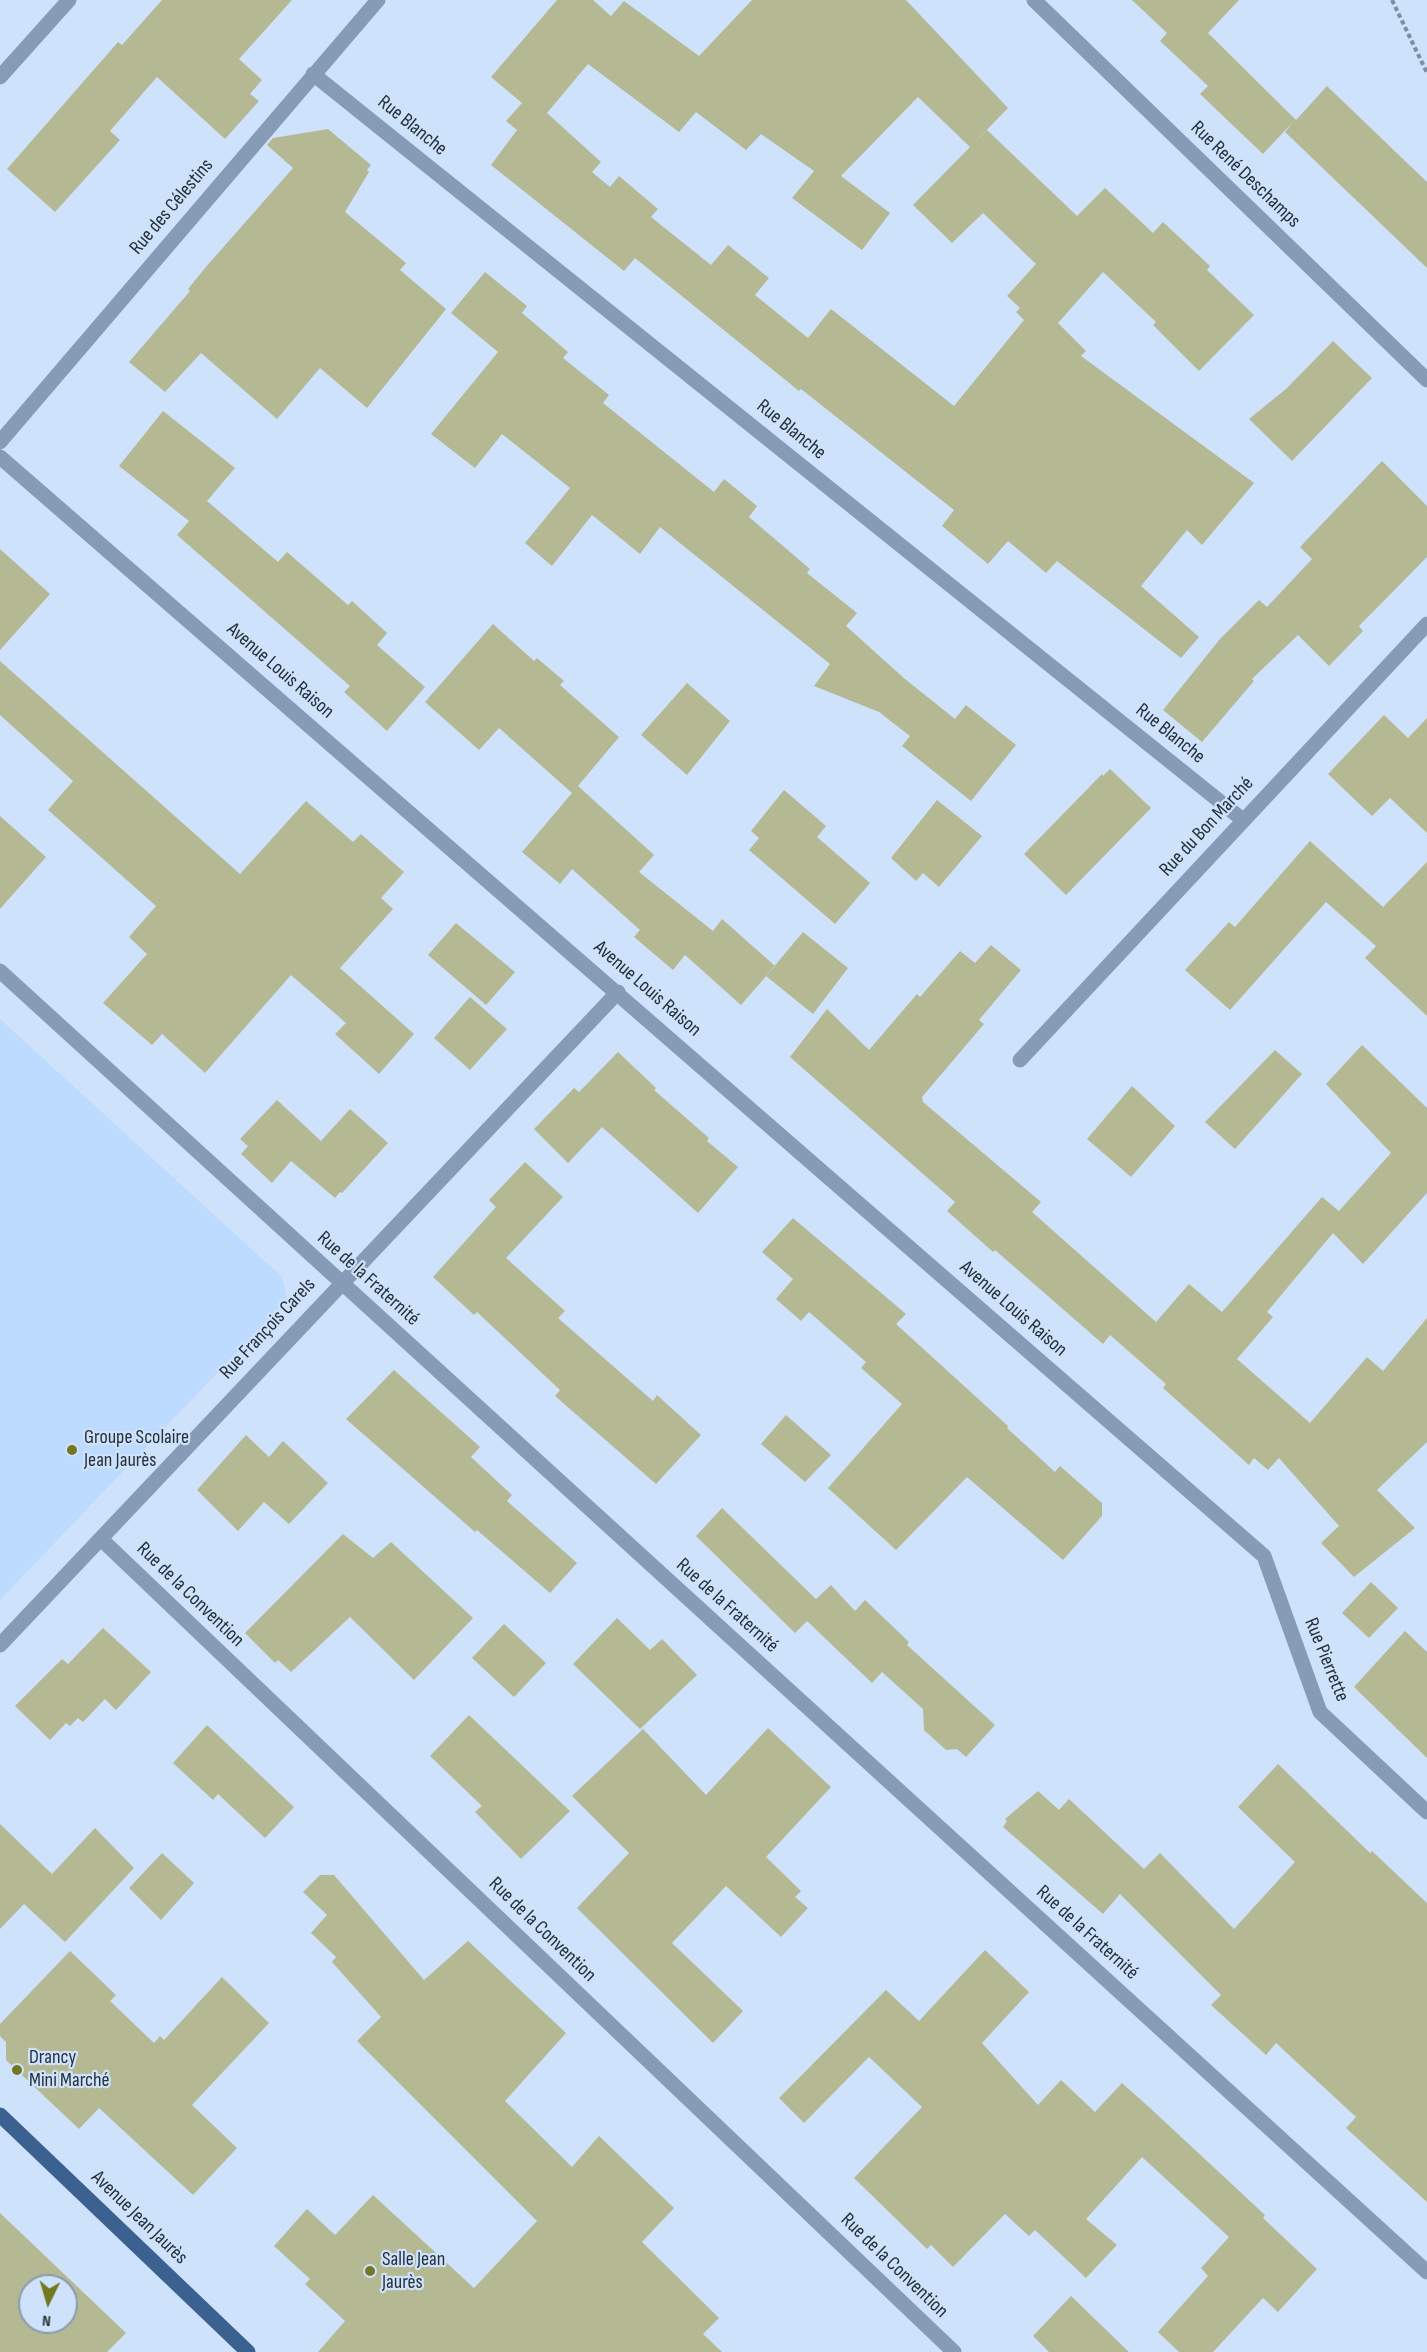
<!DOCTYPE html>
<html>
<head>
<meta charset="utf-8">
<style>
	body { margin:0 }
	#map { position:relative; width:1427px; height:2352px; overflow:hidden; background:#cfe2fb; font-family:"Sofia Sans Condensed",sans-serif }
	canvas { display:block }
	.north { position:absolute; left:18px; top:2274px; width:60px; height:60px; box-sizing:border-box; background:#cfe2fb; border:2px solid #8b9bae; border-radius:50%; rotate:185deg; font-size:16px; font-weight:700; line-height:24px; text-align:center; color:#26303b }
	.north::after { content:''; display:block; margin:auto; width:21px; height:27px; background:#717821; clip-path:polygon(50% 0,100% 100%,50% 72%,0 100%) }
</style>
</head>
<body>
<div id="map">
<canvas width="1427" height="2352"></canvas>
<div class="north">N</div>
</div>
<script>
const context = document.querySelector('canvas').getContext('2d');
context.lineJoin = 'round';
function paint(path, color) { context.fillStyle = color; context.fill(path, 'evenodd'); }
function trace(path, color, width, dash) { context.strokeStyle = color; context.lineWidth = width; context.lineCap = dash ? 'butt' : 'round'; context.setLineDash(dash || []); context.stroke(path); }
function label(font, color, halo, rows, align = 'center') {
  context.font = font + ' "Sofia Sans Condensed",sans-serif'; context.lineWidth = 4.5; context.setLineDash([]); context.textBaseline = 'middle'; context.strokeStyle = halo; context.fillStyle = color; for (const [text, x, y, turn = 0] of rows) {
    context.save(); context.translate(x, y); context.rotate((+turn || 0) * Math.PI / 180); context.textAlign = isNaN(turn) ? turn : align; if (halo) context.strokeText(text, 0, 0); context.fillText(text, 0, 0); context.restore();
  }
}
const built = new Path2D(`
	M0,1019L282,1277L287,1300L0,1600Z`);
const building = new Path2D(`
	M162,0H292L239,59L262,80L250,94L259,101L225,139L157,77L110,131L120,140L55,212L7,169L118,42L122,45Z
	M557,0H593L611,16L624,1L699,56L752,0H906L1008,108L970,147L987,130L1077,216L1105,188L1153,233L1163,222L1210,266L1207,270L1254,315L1199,371L1153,325L1156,322L1103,272L1058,323L1086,351L1081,356L1254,483L1202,545L1187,530L1141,586L1199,637L1181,658L1057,561L1046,573L1008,541L988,564L942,526L954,510L801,389L799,391L635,258L624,271L491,165L517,130L506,121L522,103L491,77ZM588,64L679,132L696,112L746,150L761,134L814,171L792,198L862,250L890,213L841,176L918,97L970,147L913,205L952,243L983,213L1036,264L1007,296L1020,308L1016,312L1024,320L954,406L831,309L808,338L755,295L769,278L728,245L711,265L651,217L658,209L619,176L610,187L592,172L601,162L547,113Z
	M1132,0H1239L1208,33L1296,120L1327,86L1427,182V268L1285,132L1293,122L1263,154L1200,94L1208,86L1160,41L1167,33Z
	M328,129L371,165L367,170L369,172L345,212L406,263L400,270L446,309L367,408L320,368L277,419L201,353L165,392L129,362L190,291L188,289L205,268L293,168L267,145L273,138Z
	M485,272L527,306L522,313L568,352L563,358L609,395L603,403L714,492L724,479L757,506L749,517L810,569L807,573L857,613L846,626L905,679L955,719L966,705L1016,745L971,801L902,746L910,736L879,712L814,686L830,664L660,527L640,554L592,515L552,566L525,543L570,488L502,434L475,468L431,434L498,352L451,313Z
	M1333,341L1372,378L1292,461L1249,419L1286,389Z
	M163,411L235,468L207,501L278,562L287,552L348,605L352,601L387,633L377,645L425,687L387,731L344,692L350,686L177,535L189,521L119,466Z
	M1382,461L1427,506V557L1359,626L1363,631L1329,666L1298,635L1252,679L1254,681L1202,742L1163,710L1220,639L1259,600L1267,607L1312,559L1300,547Z
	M0,549L50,594L0,650Z
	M493,624L534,661L537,658L564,681L560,685L619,737L578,786L654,855L639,872L713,931L722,919L775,966L741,1005L685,955L673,970L634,937L640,930L572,869L560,884L522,852L572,793L499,728L479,750L425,702Z
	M0,661L240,874L306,801L353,842L361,834L404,872L381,898L393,909L340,968L414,1034L379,1074L335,1034L346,1023L291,975L205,1073L162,1034L152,1045L103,1003L147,954L129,937L156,906L48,810L73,781L0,715Z
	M687,683L730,721L687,775L641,735Z
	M1384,715L1408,738L1427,718V833L1390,798L1372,816L1328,774Z
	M1110,769L1151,808L1066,895L1024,854L1102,774L1103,776Z
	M784,790L826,826L817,837L870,883L835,924L749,850L759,838L751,831Z
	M937,800L982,836L939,887L923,873L916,881L891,858Z
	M0,816L46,857L0,909Z
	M1310,841L1383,907L1427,862V1016L1365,958L1376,946L1326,902L1230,1010L1185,970L1229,922L1235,927Z
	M456,923L515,972L486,1005L428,955Z
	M803,932L848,968L813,1014L766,976Z
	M991,945L1021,970L979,1020L984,1024L922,1097L923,1102L1041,1202L1032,1212L1156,1322L1189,1284L1222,1312L1322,1197L1339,1211L1391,1153L1326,1084L1362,1045L1427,1108V1193L1363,1264L1333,1233L1267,1312L1273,1317L1237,1359L1310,1423L1367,1357L1383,1371L1427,1318V1442L1377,1490L1415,1528L1354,1577L1321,1543L1339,1526L1279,1458L1268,1470L1254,1458L1249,1465L1163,1388L1166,1384L1110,1335L1103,1344L995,1250L993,1252L947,1211L955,1202L790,1057L827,1009L869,1050L917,994L920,997L960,951L975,963Z
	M470,997L507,1029L470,1070L434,1038Z
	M1275,1050L1302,1074L1235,1149L1205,1122Z
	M618,1052L656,1088L654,1090L709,1138L707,1141L738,1167L698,1213L602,1127L568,1163L534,1129L574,1088L579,1092Z
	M1132,1086L1175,1126L1131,1177L1087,1139Z
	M277,1100L321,1141L350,1109L388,1143L342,1193L340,1192L335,1198L291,1161L272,1183L241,1154L248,1146L240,1139Z
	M525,1162L563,1197L506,1258L565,1311L558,1318L653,1401L657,1395L701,1435L656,1484L555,1396L560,1390L477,1312L474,1315L433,1277L496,1207L489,1200Z
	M793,1218L906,1314L896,1324L1008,1426L1007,1428L1055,1472L1060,1466L1102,1503V1516L1063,1560L967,1477L896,1550L828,1488L902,1404L861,1368L866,1362L809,1312L801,1321L776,1299L793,1279L762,1252Z
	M394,1370L480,1447L471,1457L512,1495L507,1501L577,1563L550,1593L477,1530L475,1532L346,1419Z
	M786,1415L831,1455L805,1482L761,1444Z
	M246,1435L269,1457L283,1441L328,1483L289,1524L264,1502L238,1531L197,1490Z
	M722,1508L816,1599L831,1585L855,1611L865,1600L909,1642L907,1645L995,1725L966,1757L957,1749L946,1750L924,1730L923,1709L882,1672L872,1683L807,1621L795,1633L696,1536Z
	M343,1534L373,1558L391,1542L473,1618L414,1680L350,1617L291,1672L278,1660L275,1663L245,1633Z
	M1371,1582L1398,1608L1369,1638L1342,1613Z
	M617,1618L650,1650L662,1639L697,1675L640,1729L573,1664Z
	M504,1624L546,1663L514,1697L472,1658Z
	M103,1628L151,1672L116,1710L105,1699L83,1722L78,1718L70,1726L66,1723L50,1740L15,1706L62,1659L68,1664Z
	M1405,1631L1427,1652V1758L1354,1687Z
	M469,1715L570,1811L521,1859L475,1812L482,1806L430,1756Z
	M207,1725L294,1807L265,1838L218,1794L213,1800L173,1763Z
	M768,1728L831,1787L766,1857L801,1891L795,1897L808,1908L781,1937L726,1886L672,1943L743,2011L713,2043L577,1908L629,1853L572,1796L643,1729L706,1795Z
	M1278,1764L1370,1853L1372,1851L1427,1903V2202L1346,2128L1356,2117L1276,2043L1266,2055L1211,2005L1221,1995L1120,1894L1103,1914L1003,1827L1007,1821L1005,1819L1038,1791L1059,1810L1069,1799L1144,1869L1160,1853L1234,1929L1295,1862L1238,1807Z
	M0,1824L52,1874L95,1828L134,1868L65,1942L24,1904L0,1929Z
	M162,1853L194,1883L161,1920L129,1888Z
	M320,1875H334L424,1980L468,1941L566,2033L505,2101L572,2167L599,2136L674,2208L642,2242L719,2318L703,2334L722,2352H318L345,2321L305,2284L310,2279L274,2246L307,2209L335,2235L373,2195L474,2288L537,2221L357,2041L381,2017L332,1962L336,1957L311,1933L327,1915L303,1892Z
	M985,1950L1029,1992L982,2043L1038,2105L1061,2080L1095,2112L1122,2083L1150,2108L1265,2215L1263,2218L1317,2269L1278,2312L1263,2298L1213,2352H1179L1158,2332L1208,2276L1201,2268L1229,2237L1142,2157L1086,2219L1117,2245L1086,2278L1035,2230L1029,2236L1005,2214L953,2267L931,2245L927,2249L854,2178L922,2107L869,2057L804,2123L779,2098L886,1990L919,2021Z
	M70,1951L116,1995L110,2001L154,2043L160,2036L164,2040L222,1977L269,2023L192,2105L237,2148L193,2195L99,2108L79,2129L6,2060V2042L0,2036V2024Z
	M0,2213L126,2333L107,2352H0ZM30,2286H66V2322H30Z
	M1071,2296L1129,2352H1049L1033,2336Z`);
const path = new Path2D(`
	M1392,0L1427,73`);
const street = new Path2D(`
	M1034,0L1427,380
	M313,74L1243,820
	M0,77L69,0
	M0,442L378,0
	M0,457L1264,1556L1320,1712L1427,1812
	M0,971L1427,2272
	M1020,1060L1427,624
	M101,1539L954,2352
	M0,1645L618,992`);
const primary = new Path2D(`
	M0,2115L248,2352`);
const markers = [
	[72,1450,6,"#717821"],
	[17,2070,6,"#717821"],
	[370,2271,6,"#717821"]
];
const streetNames = [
	["Rue Blanche",412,126,39],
	["Rue René Deschamps",1245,175,44],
	["Rue des Célestins",172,207,-50],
	["Rue Blanche",791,430,39],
	["Avenue Louis Raison",280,671,41],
	["Rue Blanche",1170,734,39],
	["Rue du Bon Marché",1207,827,-47],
	["Avenue Louis Raison",647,989,41],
	["Rue de la Fraternité",368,1279,42],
	["Avenue Louis Raison",1013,1309,41],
	["Rue François Carels",268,1329,-47],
	["Rue de la Convention",190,1595,44],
	["Rue de la Fraternité",727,1606,42],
	["Rue Pierrette",1326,1660,68],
	["Rue de la Convention",542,1930,44],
	["Rue de la Fraternité",1087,1933,42],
	["Avenue Jean Jaurès",139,2218,44],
	["Rue de la Convention",894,2266,44]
];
const poiNames = [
	["Groupe Scolaire",84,1438],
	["Jean Jaurès",84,1461],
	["Drancy",29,2058],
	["Mini Marché",29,2081],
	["Salle Jean",382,2260],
	["Jaurès",382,2283]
];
paint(built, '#bddaff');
paint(building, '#b4b994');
trace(path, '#7e8d9f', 4, [4.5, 3]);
trace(street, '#869bb6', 15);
trace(primary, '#3a6190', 15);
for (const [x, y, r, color] of markers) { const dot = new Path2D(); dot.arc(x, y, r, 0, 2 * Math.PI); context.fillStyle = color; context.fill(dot); trace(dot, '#cfe2fb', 2); }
label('20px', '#26303b', '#cfe2fb', streetNames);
label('20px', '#26303b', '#cfe2fb', poiNames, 'left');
</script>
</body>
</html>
